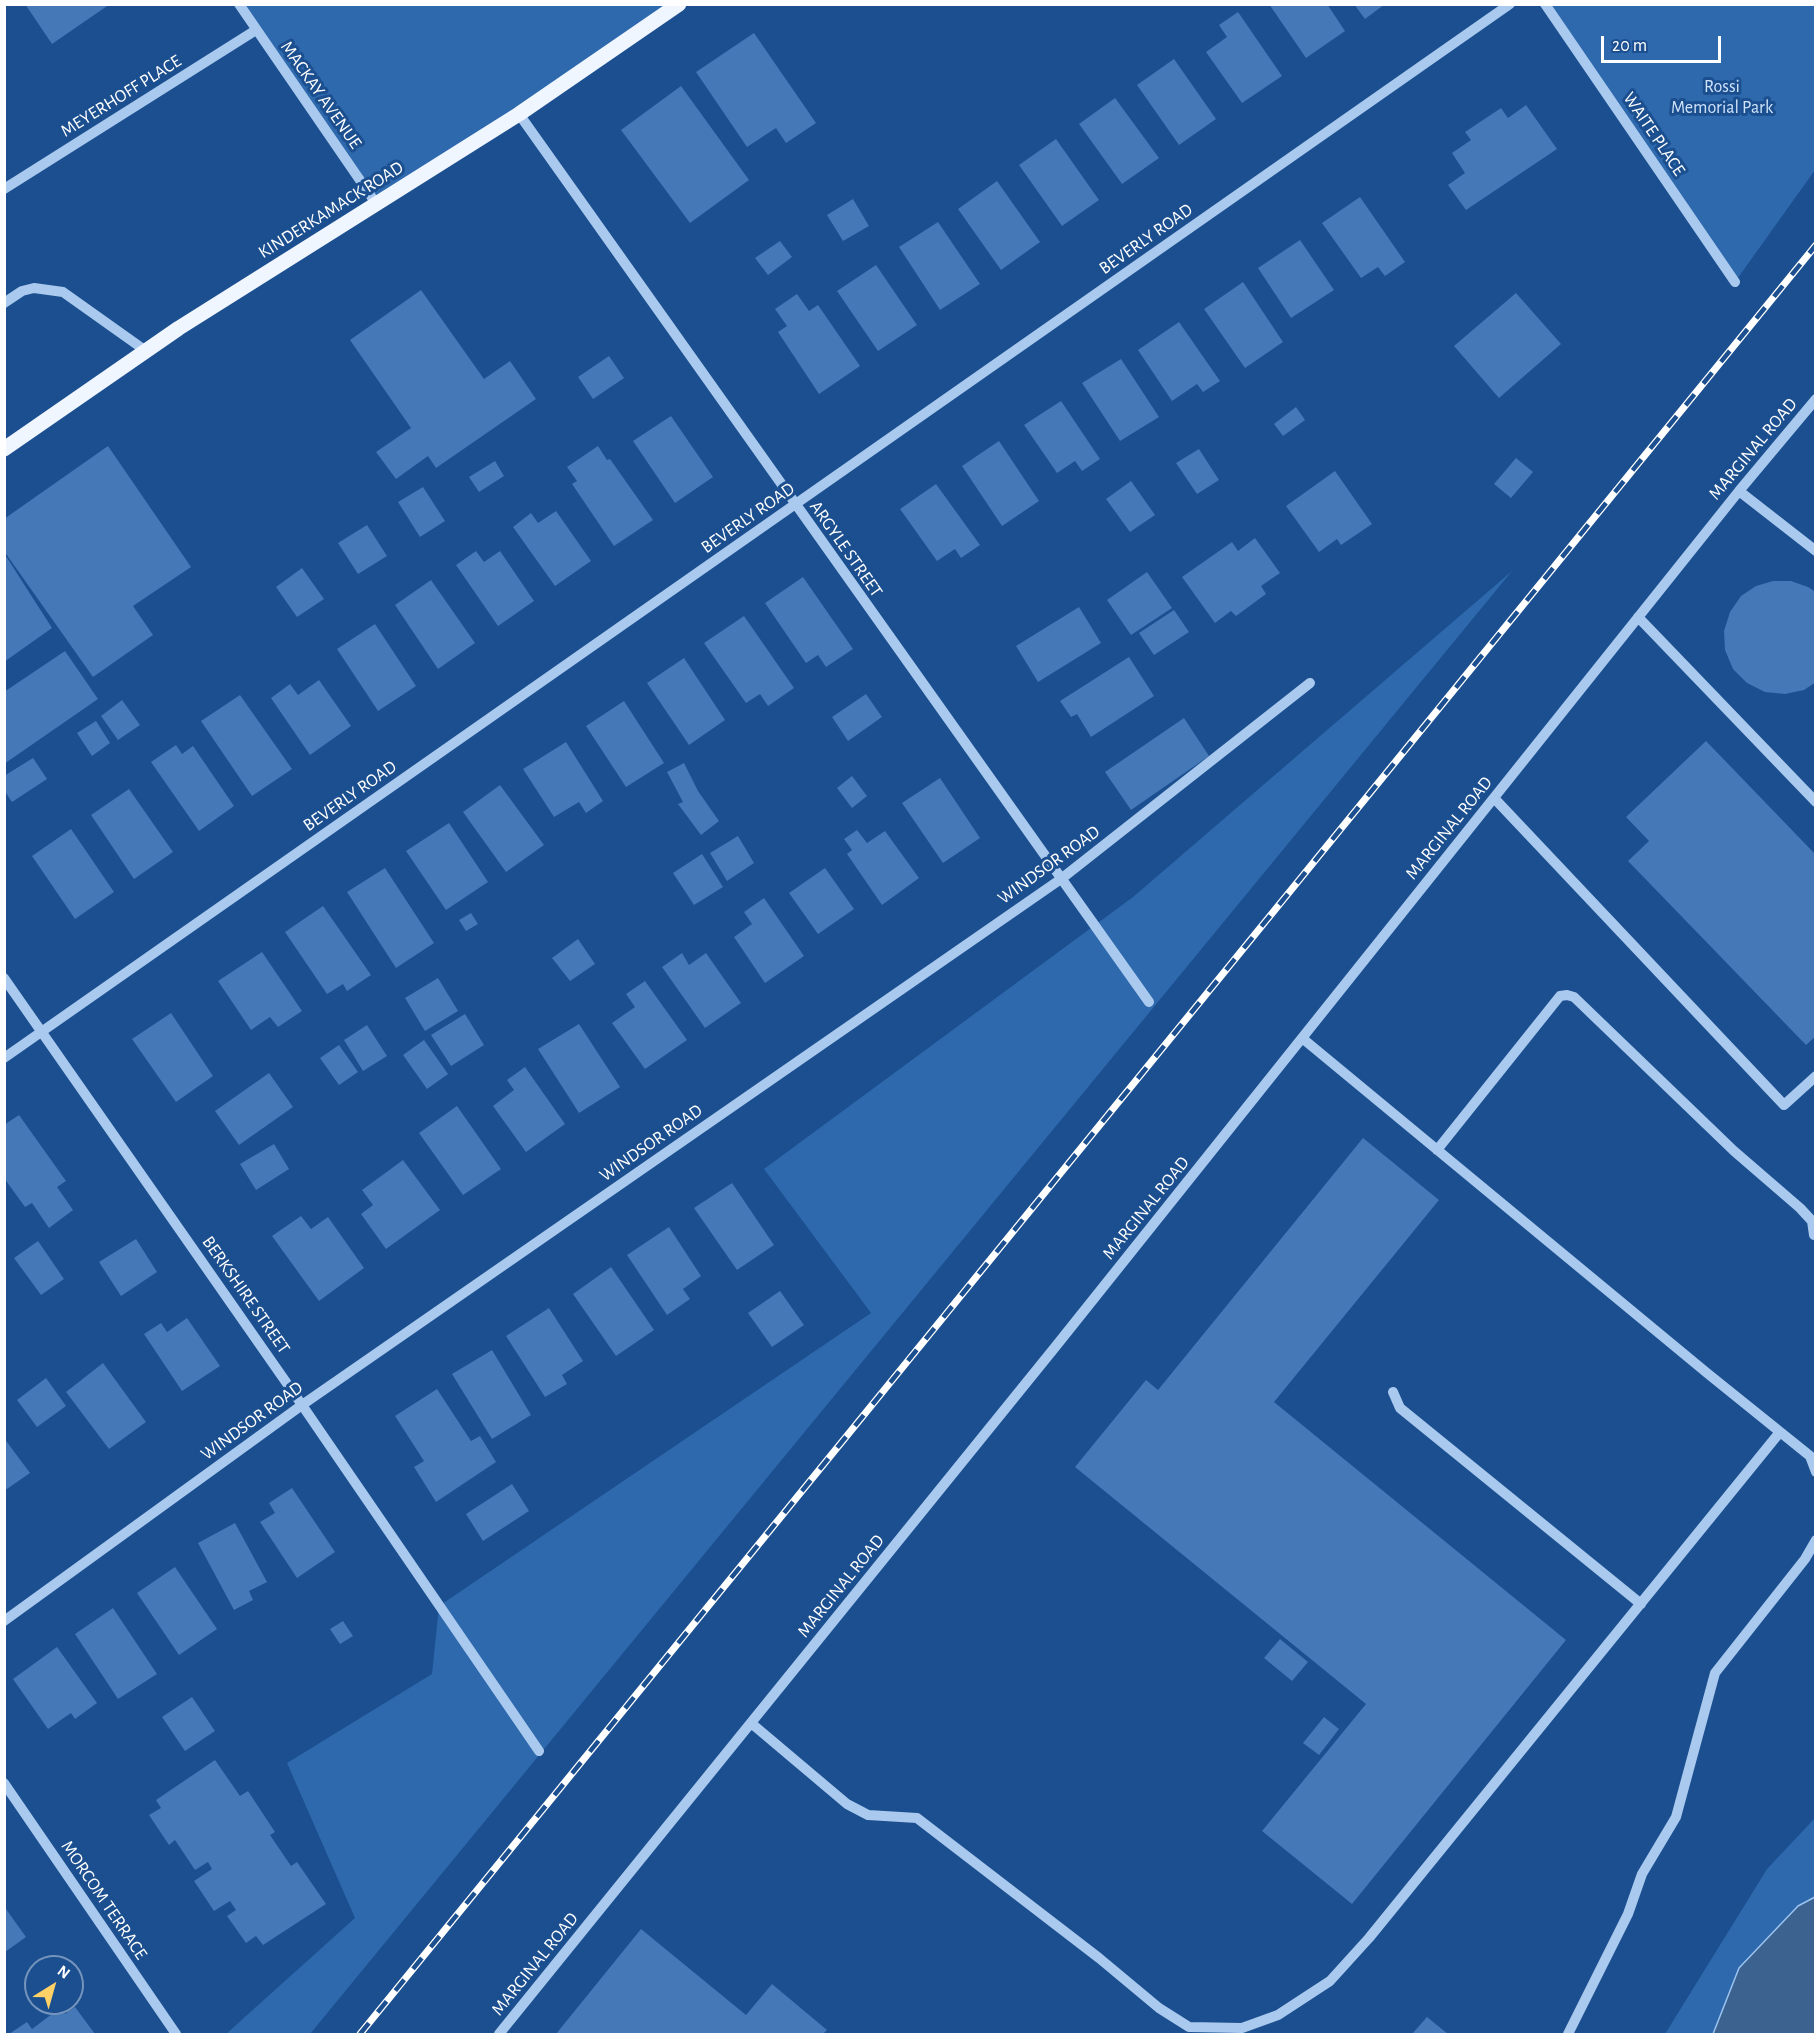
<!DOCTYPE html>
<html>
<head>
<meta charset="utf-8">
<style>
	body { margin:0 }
	#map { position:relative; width:1820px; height:2039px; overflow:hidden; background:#1b4f8f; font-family:"Alegreya Sans",sans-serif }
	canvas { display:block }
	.frame { position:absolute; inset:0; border:6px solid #fff; pointer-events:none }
	.north { position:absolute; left:24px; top:1955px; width:60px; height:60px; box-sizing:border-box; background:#1b4f8f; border:2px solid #7695bc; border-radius:50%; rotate:37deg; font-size:16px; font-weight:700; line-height:24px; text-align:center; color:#fff }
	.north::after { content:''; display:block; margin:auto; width:21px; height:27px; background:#ffd166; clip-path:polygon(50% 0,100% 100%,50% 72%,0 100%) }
	.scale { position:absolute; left:1601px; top:36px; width:120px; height:27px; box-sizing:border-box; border:3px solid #fff; border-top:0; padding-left:8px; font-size:18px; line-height:21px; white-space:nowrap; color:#fff; -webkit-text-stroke:4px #1b4f8f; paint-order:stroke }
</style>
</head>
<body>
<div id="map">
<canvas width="1820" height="2039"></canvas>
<div class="frame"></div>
<div class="north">N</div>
<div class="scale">20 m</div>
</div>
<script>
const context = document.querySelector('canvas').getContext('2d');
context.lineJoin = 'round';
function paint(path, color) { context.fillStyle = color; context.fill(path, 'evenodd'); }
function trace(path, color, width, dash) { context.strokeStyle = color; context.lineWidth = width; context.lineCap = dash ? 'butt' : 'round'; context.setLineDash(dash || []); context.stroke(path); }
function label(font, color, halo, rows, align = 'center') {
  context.font = font + ' "Alegreya Sans",sans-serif'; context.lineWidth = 6; context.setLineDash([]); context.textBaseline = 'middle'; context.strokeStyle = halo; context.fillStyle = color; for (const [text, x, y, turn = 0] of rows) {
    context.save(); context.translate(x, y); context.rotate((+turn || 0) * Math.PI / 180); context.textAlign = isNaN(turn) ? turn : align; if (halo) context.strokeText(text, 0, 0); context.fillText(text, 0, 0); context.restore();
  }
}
const green = new Path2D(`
	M239,5H679L377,205Z
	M1545,5H1815V170L1735,282Z
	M1512,571L310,2034H226L355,1918L287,1763L432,1674L439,1606L871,1313L764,1169L1133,897Z
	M1815,1818V1897L1798,1906L1739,1968L1713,2034H1665L1767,1869Z`);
const water = new Path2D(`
	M1815,1897V2034H1713L1739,1968L1798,1906Z`);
const building = new Path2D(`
	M25,4H110L52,44Z
	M1269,4H1327L1345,31L1306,58Z
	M1354,4H1385L1365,19Z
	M1238,12L1282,76L1242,103L1206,52L1227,37L1219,25Z
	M754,33L816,123L786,143L776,128L747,147L696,72Z
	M1174,59L1216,119L1179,145L1137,85Z
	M681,86L749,180L690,223L621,130Z
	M1115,98L1159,158L1122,184L1079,124Z
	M1526,105L1557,149L1466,210L1448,185L1465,173L1452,153L1471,140L1465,132L1501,108L1508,118Z
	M1056,139L1099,200L1062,226L1019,165Z
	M997,181L1040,242L1001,270L958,209Z
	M1360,197L1405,262L1385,276L1378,267L1361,278L1322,223Z
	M853,199L869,226L843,241L827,215Z
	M938,222L980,284L940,310L899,247Z
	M1300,240L1334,290L1291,318L1258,268Z
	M780,241L792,257L768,275L755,258Z
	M876,265L917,325L878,351L837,291Z
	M1243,282L1283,342L1245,368L1204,309Z
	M421,290L484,379L510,361L536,399L436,468L428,456L396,479L376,452L411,428L350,340Z
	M1516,293L1561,344L1499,398L1454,346Z
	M797,294L809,311L818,305L860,366L819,394L778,332L787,326L775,309Z
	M1179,322L1220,381L1203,392L1197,384L1172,401L1138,350Z
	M609,356L624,378L593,399L578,377Z
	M1121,359L1159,417L1120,441L1082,383Z
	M1061,401L1100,459L1082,471L1075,461L1057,473L1024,425Z
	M1296,407L1305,420L1283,436L1274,424Z
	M671,416L713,477L675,503L633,441Z
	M999,441L1039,501L1002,526L962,466Z
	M108,446L191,567L133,606L153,635L93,677L4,551V519Z
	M598,446L607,460L610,459L653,520L614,546L572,484L577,481L567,467Z
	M1199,449L1219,480L1197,494L1176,463Z
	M1516,458L1533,472L1511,498L1494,484Z
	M495,461L504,476L479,492L469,477Z
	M1335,471L1372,524L1341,545L1337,539L1319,552L1286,506Z
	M1131,481L1155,515L1130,532L1106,499Z
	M936,484L980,545L961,558L955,549L937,561L900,509Z
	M423,487L445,521L420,537L398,502Z
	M556,511L591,561L555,586L513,527L531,513L538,523Z
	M367,525L387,556L358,574L338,543Z
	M1255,538L1280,573L1261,586L1266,594L1236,616L1231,611L1215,623L1182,577L1232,542L1238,551Z
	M476,551L484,562L500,551L534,601L498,626L456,565Z
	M4,553L52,628L4,662Z
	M302,568L324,599L297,617L276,587Z
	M1147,572L1172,608L1131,635L1107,600Z
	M803,577L853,649L826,667L818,655L806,663L765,603Z
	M431,580L475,643L438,669L395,605Z
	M1773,581H1791L1808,587L1816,592V682L1804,690L1785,694L1765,692L1747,683L1733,669L1725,650L1724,631L1730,612L1741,596L1756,586Z
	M1079,607L1101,643L1038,682L1016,646Z
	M1174,610L1189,632L1154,655L1139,633Z
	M744,616L794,688L768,706L760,694L746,703L704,643Z
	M375,624L416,686L378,711L337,649Z
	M65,651L98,699L4,764V692Z
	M1129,657L1154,696L1091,737L1077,714L1071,717L1060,701Z
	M684,658L725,720L689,745L647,683Z
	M319,680L351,726L310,755L271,698L290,684L298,695Z
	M866,694L882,717L848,741L832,717Z
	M240,695L292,769L252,796L201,721Z
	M122,700L140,725L118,740L101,716Z
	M624,701L664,763L626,787L586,726Z
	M1184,718L1209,756L1131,810L1105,772Z
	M96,721L110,743L92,756L77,733Z
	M1706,741L1816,855V1036L1806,1045L1628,861L1649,841L1626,817Z
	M566,742L603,801L586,813L579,802L554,817L523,769Z
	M176,745L182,754L193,746L234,806L199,831L151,762Z
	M33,758L47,779L12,802L4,790V776Z
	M684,763L698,791L719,821L701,835L678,804L683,802L667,772Z
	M852,776L867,796L852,808L837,788Z
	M940,778L980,838L943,863L902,803Z
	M500,785L544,845L506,872L463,812Z
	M129,789L173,852L134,879L91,815Z
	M449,823L488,882L446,910L406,851Z
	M71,829L114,892L75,919L32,856Z
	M857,830L867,843L885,831L919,878L882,905L847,854L852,850L844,839Z
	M738,836L754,863L727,881L710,853Z
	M702,854L723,887L694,905L673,873Z
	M385,868L434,943L396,968L347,892Z
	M825,868L854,909L818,934L789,893Z
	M764,898L804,956L765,983L734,937L752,924L744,912Z
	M323,906L371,975L347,991L343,984L327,994L285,932Z
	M471,913L478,924L466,931L459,920Z
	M578,939L595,964L570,981L552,958Z
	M262,952L302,1011L278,1027L270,1017L251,1030L218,981Z
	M682,953L689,965L706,953L741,1003L705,1028L662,967Z
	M438,978L458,1011L425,1031L405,998Z
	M645,981L687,1040L645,1069L612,1023L635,1007L626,994Z
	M171,1013L213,1076L176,1102L132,1039Z
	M465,1014L484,1045L451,1066L431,1035Z
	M579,1024L620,1087L579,1113L538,1049Z
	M367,1025L387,1056L363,1071L344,1040Z
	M424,1040L448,1074L427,1089L403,1055Z
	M339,1045L358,1072L339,1085L320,1058Z
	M525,1067L565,1124L526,1152L493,1106L514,1090L507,1080Z
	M269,1073L293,1107L239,1145L215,1111Z
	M457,1106L501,1169L463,1195L419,1133Z
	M19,1115L66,1181L57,1187L73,1210L49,1228L32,1203L25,1207L4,1178V1125Z
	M1363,1138L1439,1200L1274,1402L1566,1640L1352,1904L1262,1831L1366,1704L1075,1467L1146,1380L1158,1390Z
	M274,1144L289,1169L256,1190L240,1164Z
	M403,1160L440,1210L386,1249L361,1214L373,1205L362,1190Z
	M732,1183L774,1245L737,1270L694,1208Z
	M301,1216L311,1229L328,1217L364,1268L319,1301L272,1236Z
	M669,1227L701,1276L683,1289L690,1299L667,1315L627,1255Z
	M136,1239L157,1272L121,1296L99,1262Z
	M38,1241L64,1279L41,1295L14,1258Z
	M611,1267L654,1330L616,1356L573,1294Z
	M780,1291L804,1325L772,1347L748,1313Z
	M549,1308L583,1361L562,1375L567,1384L545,1397L506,1336Z
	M187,1318L220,1366L182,1391L144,1334L161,1323L167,1332Z
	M492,1350L531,1415L492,1439L452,1374Z
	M103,1363L146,1422L109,1449L66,1392Z
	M46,1378L66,1406L37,1427L17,1400Z
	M437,1389L471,1441L480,1436L496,1462L436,1502L414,1467L424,1461L395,1416Z
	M4,1438L30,1473L4,1491Z
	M512,1484L529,1511L483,1541L466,1514Z
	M292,1488L335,1552L297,1578L260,1522L275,1513L269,1503Z
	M235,1523L267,1582L249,1591L253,1600L234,1610L198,1543Z
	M175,1567L217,1629L179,1655L137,1593Z
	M113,1608L157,1674L118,1699L75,1634Z
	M343,1621L353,1636L340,1644L330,1629Z
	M1280,1639L1308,1662L1292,1681L1264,1658Z
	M57,1647L97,1703L75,1719L71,1713L48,1729L13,1679Z
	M192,1697L215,1731L185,1751L162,1717Z
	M1324,1717L1339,1729L1319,1755L1303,1743Z
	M215,1760L240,1796L248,1791L275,1832L270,1835L291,1866L297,1862L326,1904L263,1945L256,1936L246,1943L227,1916L236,1910L230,1901L214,1911L194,1881L212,1869L208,1862L195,1870L175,1840L169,1845L149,1815L161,1808L156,1800Z
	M6,1909L26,1937L5,1952V1911Z
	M641,1929L746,2015L772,1984L827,2030L823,2034H556Z
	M75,2007L95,2034H9L27,2022L32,2029L60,2008L65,2014Z
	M1427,2017L1448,2034H1412Z`);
const minor = new Path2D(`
	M239,4L377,205
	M1545,4L1735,282
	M519,114L1149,1002
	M4,189L256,30
	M4,303L22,291L34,288L63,292L146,351
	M1739,491L1816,551
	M1638,617L1816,802
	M1494,798L1784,1105L1816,1076
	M4,978L302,1405L539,1751
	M1302,1038L1707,1373L1810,1456L1816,1472
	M4,1058L1510,4
	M1437,1150L1560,996L1567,995L1574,997L1734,1151L1800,1208L1812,1221L1814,1235
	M1393,1392L1400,1408L1641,1604
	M4,1621L302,1405L1061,879L1310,683
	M751,1723L847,1804L868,1815L917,1818L1099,1958L1159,2008L1189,2027L1242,2028L1278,2015L1330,1981L1369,1938L1780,1432
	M4,1783L176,2034
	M499,2034L1056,1346L1739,491L1816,399
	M1568,2034L1628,1914L1642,1874L1676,1817L1715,1673L1805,1559L1816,1540`);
const major = new Path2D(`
	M4,449L179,328L519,114L679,4`);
const rail = new Path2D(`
	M360,2034L1816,245`);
const parkNames = [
	["Rossi",1722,87],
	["Memorial Park",1722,108]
];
const streetNames = [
	["MACKAY AVENUE",321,95,55],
	["MEYERHOFF PLACE",121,96,-32],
	["WAITE PLACE",1654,134,56],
	["KINDERKAMACK ROAD",331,210,-32],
	["BEVERLY ROAD",1146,239,-35],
	["MARGINAL ROAD",1753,449,-50],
	["BEVERLY ROAD",748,518,-35],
	["ARGYLE STREET",846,549,55],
	["BEVERLY ROAD",350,796,-35],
	["MARGINAL ROAD",1449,828,-51],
	["WINDSOR ROAD",1049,865,-36],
	["WINDSOR ROAD",651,1143,-35],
	["MARGINAL ROAD",1146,1208,-51],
	["BERKSHIRE STREET",246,1295,55],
	["WINDSOR ROAD",252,1421,-36],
	["MARGINAL ROAD",841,1586,-51],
	["MORCOM TERRACE",104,1900,56],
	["MARGINAL ROAD",535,1964,-51]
];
paint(green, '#2e69ad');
paint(water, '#3c6290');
trace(water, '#9cc4f0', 1.5);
paint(building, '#4478b7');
trace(minor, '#a9c9ee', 10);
trace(major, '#f0f6ff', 15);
trace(rail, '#fff', 7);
trace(rail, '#1b4f8f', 4.5, [14]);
label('18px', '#cfe3fa', '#1b4f8f', parkNames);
label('18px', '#fff', '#1b4f8f', streetNames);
</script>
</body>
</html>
